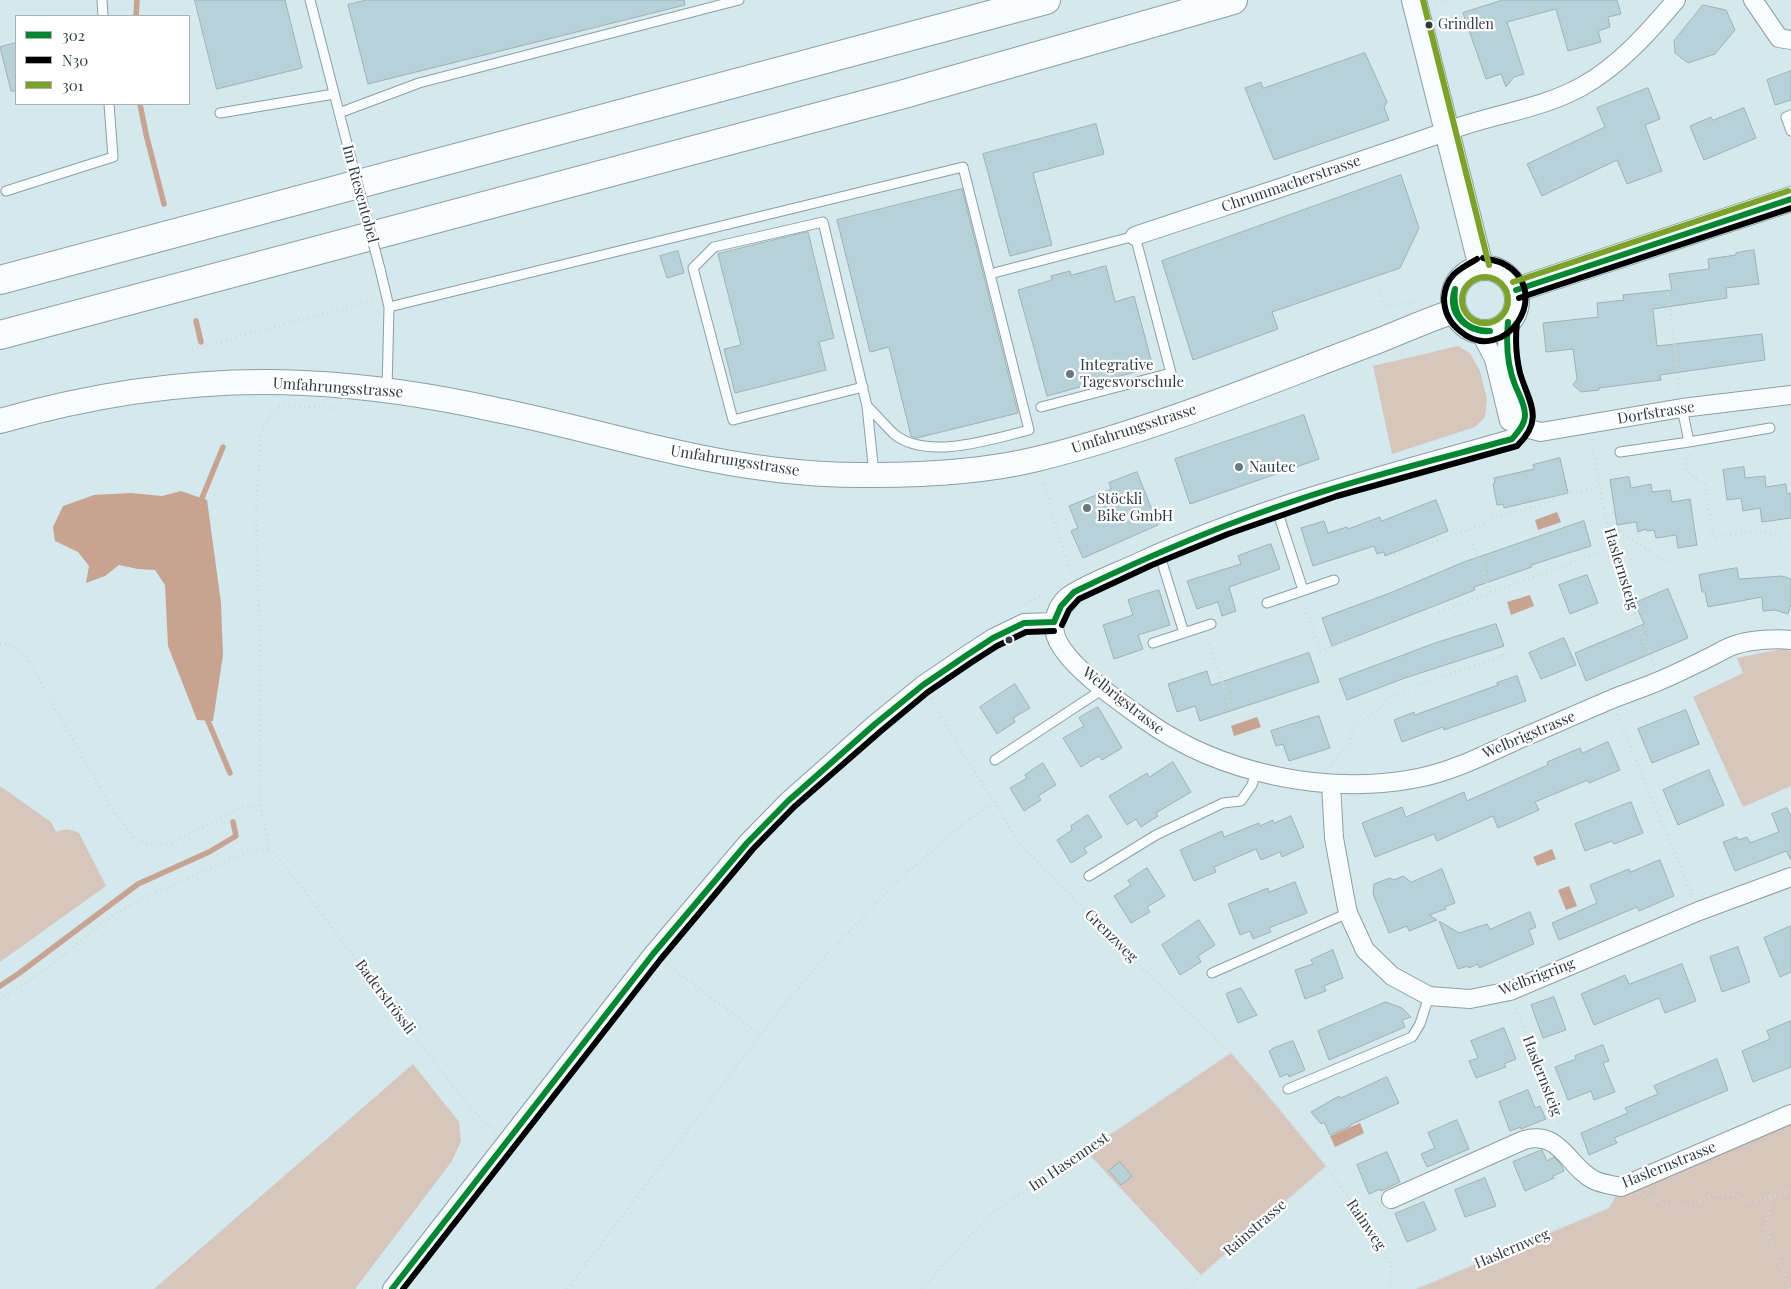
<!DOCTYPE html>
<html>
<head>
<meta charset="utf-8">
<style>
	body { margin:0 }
	#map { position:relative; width:1791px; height:1289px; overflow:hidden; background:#d3e9ee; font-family:"Playfair Display",serif }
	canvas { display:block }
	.legend { position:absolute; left:15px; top:15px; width:175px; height:90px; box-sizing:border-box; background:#fff; border:1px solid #abb1b3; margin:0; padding:6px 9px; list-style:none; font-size:15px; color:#2e3d41 }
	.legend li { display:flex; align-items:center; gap:10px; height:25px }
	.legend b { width:25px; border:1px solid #abb1b3 }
</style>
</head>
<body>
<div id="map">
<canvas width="1791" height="1289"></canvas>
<ul class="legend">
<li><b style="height:6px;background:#00892f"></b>302</li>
<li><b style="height:6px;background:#000"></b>N30</li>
<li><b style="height:6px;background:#7ca324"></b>301</li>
</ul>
</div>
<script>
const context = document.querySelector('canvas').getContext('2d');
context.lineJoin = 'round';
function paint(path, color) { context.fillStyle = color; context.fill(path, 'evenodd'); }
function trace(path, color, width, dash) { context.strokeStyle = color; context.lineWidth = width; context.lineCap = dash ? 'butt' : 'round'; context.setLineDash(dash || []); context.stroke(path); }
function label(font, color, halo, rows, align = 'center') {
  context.font = font + ' "Playfair Display",serif'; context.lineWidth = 4.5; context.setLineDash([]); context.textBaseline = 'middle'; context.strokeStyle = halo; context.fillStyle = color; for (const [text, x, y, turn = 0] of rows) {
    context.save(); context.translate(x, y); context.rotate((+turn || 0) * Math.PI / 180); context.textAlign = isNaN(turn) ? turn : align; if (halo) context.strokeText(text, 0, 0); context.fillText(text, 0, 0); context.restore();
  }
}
const green = new Path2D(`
	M1458,346L1470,353L1480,371L1487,399L1485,417L1475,427L1392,454L1373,366Z
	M1782,649L1791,651V786L1743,807L1693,697L1743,673L1737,658Z
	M0,786L51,822L56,832C65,828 70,829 79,833L106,886L0,962Z
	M1231,1053L1260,1086L1326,1166L1201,1275L1086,1151Z
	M413,1064L459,1122L461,1141L452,1161L355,1289H154Z
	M1791,1116V1289H1416L1609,1208L1621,1187Z`);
const water = new Path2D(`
	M181,491L207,500L221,603L223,655L213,721L197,720L168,646L165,585L155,570L138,569L119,565L105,576L86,583L89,566L78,552L55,541L53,527L63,506L94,495L131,493L162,496Z
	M1557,512L1561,522L1538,530L1535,520Z
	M1530,595L1534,606L1511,615L1507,602Z
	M1257,717L1261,727L1234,736L1231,726Z
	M1552,849L1556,859L1537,866L1533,857Z
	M1569,886L1577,906L1566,910L1558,890Z
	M1360,1123L1364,1133L1335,1147L1330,1136Z`);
const stream = new Path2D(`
	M136,16L137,0
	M140,104L146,134L164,204
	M196,321L201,342
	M202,498L223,447
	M208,721L230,773
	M0,986L18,974L138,884L209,852L236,836L233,822`);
const building = new Path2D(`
	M195,0H285L302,68L217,89Z
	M366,0H684L685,5L368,84L348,5Z
	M1503,0H1617L1621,14L1608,17L1610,27L1598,31L1601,42L1568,51L1556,9L1507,22L1524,74L1514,77L1506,87L1501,74L1486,79L1463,13Z
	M1703,5L1726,10L1735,30L1715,54L1688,63L1675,53L1674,41Z
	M16,43V91H11L0,47Z
	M1365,53L1387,102L1384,107L1389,120L1274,160L1245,88L1261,82L1263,88Z
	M1791,71V100L1775,105L1767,80Z
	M1648,88L1660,119L1645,125L1662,171L1627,184L1617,160L1542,196L1527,164L1605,127L1597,108Z
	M1744,108L1756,138L1704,160L1690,126L1711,117L1713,120Z
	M1096,124L1104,154L1033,173L1052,245L1010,256L983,154Z
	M1401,175L1419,228L1400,268L1272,312L1278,329L1193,360L1162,261Z
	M962,189L1018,413L917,438L911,436L889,347L870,352L837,220Z
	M808,232L834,338L819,342L826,370L735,393L724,349L741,345L718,254Z
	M1754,250L1759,284L1726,288L1727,298L1653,309L1657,346L1762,334L1765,360L1660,375L1661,380L1599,388V390L1581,392L1573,385L1577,379L1573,349L1546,352L1543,323L1598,317L1597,303L1624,300L1623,295L1672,290L1669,274L1709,269L1708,259L1736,255V253Z
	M678,251L684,273L667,278L660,256Z
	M1106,266L1115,302L1134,296L1153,367L1047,396L1018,290L1052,280L1051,276L1070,271L1071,275Z
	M1304,415L1319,459L1190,504L1175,459Z
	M1560,458L1568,493L1504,508L1503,504L1497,505L1493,484L1495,483L1494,478L1534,469L1533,465Z
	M1744,467L1745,478L1765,476L1766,487L1786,484L1787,494L1791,493V518L1762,522L1760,508L1743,511L1741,498L1727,500L1723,470Z
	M1137,472L1158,525L1083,558L1071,531L1078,528L1069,506L1111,489L1109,483Z
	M1629,477L1631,488L1651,484L1652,492L1670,490L1672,502L1690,499L1697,545L1678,548L1676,535L1656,538L1654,530L1647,531L1646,529L1638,532L1636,522L1617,525L1610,480Z
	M1436,500L1448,531L1385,556L1384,552L1377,554L1374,546L1313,566L1301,528L1324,521L1328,533L1347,527L1348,529L1380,517L1381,521Z
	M1584,521L1591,546L1531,565L1532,567L1474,587L1475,590L1332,646L1322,618L1390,593L1464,562Z
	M1271,544L1280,569L1229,587L1236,611L1222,616L1218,602L1197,609L1187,581L1241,564L1238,556Z
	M1737,568L1739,579L1782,576L1791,579V604L1788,614L1775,610L1763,611L1762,597L1708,607L1705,592H1702L1699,575Z
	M1587,575L1598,603L1570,614L1559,585Z
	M1668,589L1688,638L1586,681L1575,653L1644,624L1635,603Z
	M1159,590L1170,625L1138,635L1143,649L1114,659L1103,625L1133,615L1128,600Z
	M1496,624L1504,646L1405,678L1347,700L1339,679L1435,643Z
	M1564,638L1576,665L1541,679L1529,653Z
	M1309,653L1319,682L1200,721L1195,706L1177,712L1168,684L1207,671L1211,685Z
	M1517,676L1526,701L1444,730L1443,727L1402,742L1394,720L1414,712L1415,715L1498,685L1497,683Z
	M1015,684L1030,708L1013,718L1015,722L997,734L980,707Z
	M1098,707L1122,748L1102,760L1099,756L1081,767L1063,738L1084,726L1079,718Z
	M1686,710L1699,744L1652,763L1638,729Z
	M1319,716L1330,748L1289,761L1283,744L1276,746L1271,731Z
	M1608,742L1620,770L1589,783L1588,780L1535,802L1539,810L1498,828L1493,816L1437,841L1434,834L1375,857L1362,823L1402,807L1406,817L1464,792L1467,801L1548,765L1547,762L1580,748L1582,753Z
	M1173,762L1191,792L1156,813L1158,816L1141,827L1136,819L1127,825L1109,796L1147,773L1149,777Z
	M1043,763L1056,785L1038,796L1041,800L1024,811L1010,788L1027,778L1025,775Z
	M1709,770L1724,805L1678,825L1663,790Z
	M1631,802L1643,833L1614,844L1612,841L1585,851L1575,824Z
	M1787,808L1791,817V860L1786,851L1735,871L1723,842L1737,837L1738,840L1747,837L1750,843L1779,832L1772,814Z
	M1088,815L1102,837L1084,848L1087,853L1071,863L1057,840L1072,830L1071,826Z
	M1291,816L1304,847L1282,857L1280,852L1261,860L1256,849L1214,867L1216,872L1194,881L1180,850L1222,831L1224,837L1259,823L1260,826L1273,820L1274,823Z
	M1660,860L1674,896L1639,911L1637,907L1559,940L1552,923L1597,903L1590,885L1629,869L1630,872Z
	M1147,868L1165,896L1147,907L1150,912L1131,923L1114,896L1131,885L1128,881Z
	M1442,869L1455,903L1445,907L1446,909L1429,915L1437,920L1409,931L1407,926L1389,933L1373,894L1374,884L1390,878L1394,880L1403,876L1411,882Z
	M1295,882L1307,913L1269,928L1271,932L1253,939L1250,931L1240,935L1228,904L1268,888L1269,892Z
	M1530,912L1536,927L1529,930L1534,944L1479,968L1478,964L1469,968L1468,966L1458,969L1439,921L1459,933L1487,924L1490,929Z
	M1199,920L1215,945L1198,956L1201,962L1180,975L1162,945Z
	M1791,926V972L1780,977L1764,938Z
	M1738,947L1750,982L1722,992L1710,957Z
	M1333,950L1343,978L1324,986L1326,991L1305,999L1295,970L1313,964L1311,960Z
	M1682,964L1696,1001L1665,1013L1659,998L1594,1025L1581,994L1625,975L1629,984Z
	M1241,988L1257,1015L1238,1023L1226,994Z
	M1554,997L1566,1030L1543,1038L1531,1005Z
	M1386,1002L1402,1008L1411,1017L1402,1020L1405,1027L1329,1060L1318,1031Z
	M1791,1021V1067L1753,1082L1742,1051L1770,1039L1767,1031Z
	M1504,1028L1516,1059L1504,1064L1506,1067L1476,1078L1469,1061L1478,1058L1471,1041Z
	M1293,1041L1305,1070L1289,1077L1288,1074L1280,1077L1269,1051L1272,1050V1049Z
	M1603,1045L1609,1061L1603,1063L1615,1092L1594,1100L1591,1091L1568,1100L1555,1067L1576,1059L1575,1056Z
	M1717,1059L1728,1090L1614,1138L1617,1143L1589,1155L1581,1133L1628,1113L1625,1108L1658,1094L1654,1086Z
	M1387,1077L1399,1103L1350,1125L1351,1126L1330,1135L1324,1122L1321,1124L1311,1112L1339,1096L1340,1098Z
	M1528,1090L1535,1108L1540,1106L1546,1119L1521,1129V1127L1510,1131L1499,1102Z
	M1457,1120L1469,1149L1427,1167L1421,1154L1435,1148L1428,1133Z
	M1542,1150L1547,1161L1554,1157L1561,1164L1564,1171L1553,1176L1554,1178L1525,1191L1513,1162Z
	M1387,1152L1400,1182L1381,1191L1380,1189L1369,1194L1357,1165Z
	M1120,1162L1132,1176L1121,1185L1109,1171Z
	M1485,1178L1496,1206L1465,1217L1455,1190Z
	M1424,1202L1436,1230L1407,1242L1395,1214Z`);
const path = new Path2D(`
	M1436,5L1452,0
	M1668,289L1680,391
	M1380,291L1386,306L1416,302
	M192,349L375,300
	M340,408L280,407L272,413L264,425L260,439L256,516L261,684L259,793L269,849L283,863L345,944L454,1088L476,1113L495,1131
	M1591,439L1611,548L1654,666
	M1690,455L1685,462L1687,471L1705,485L1713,536L1715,537L1757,531L1781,537L1791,535
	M1043,479L1057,530L1072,573
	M1607,523L1667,562
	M1468,530L1491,593
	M1394,555L1482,525L1491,517L1546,504L1554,497L1600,487
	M1304,603L1320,651L1355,638
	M1026,604L1047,593
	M1439,612L1611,548
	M1207,639L1231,708
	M0,643C12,643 19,649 27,658L113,811L134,837L143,842L152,845L172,843L243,807L253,808L263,814
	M931,699L959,747L1021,845L1134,960L1231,1053L1260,1086L1326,1166L1378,1240L1391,1264L1392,1280L1389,1289
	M1617,714L1692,895
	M1331,766V764L1351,742V730L1383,705L1391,695L1516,651
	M667,964L760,1035
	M0,1000L47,968L112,916L139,900L250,851L260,849H269
	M1516,1008L1562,1128
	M1643,1196L1674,1208L1689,1207L1715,1194H1732L1750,1203L1791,1191
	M1771,1198L1766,1228L1790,1289
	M567,1289L760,1035L823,958L904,875L971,817L994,803
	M922,1289L942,1266L992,1213L1231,1053
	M1185,1289L1326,1166
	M1416,1289L1609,1208L1613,1201`);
const lane = new Path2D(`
	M102,0L103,16
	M310,0L350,155
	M220,113L334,94
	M339,113L419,83L739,0
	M1791,115L1786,117L1791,131
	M6,191L113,157L109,104
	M380,269L389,307L387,390
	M990,274L1135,236L1171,373L1041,407
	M389,307L963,167L1029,430C992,439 927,461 894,434C885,425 876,415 867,406
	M863,387L733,420L693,268L714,247L823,222L867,406L874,474
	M1682,408L1689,442L1770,428
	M1620,452L1689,442
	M1276,507L1303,590
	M1159,553L1184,633
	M1267,603L1334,580
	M1153,643L1211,624
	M995,760L1103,689
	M1089,876L1156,835L1223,803L1241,801L1252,785L1256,771
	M1212,973L1348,913
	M1288,1089L1412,1037L1420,1024L1429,996`);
const street = new Path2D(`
	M1753,0L1779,38L1791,40
	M1135,236C1243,200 1352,165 1459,127C1501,113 1542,108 1581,87C1619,66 1649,32 1676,0
	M1508,322C1505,343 1508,364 1515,385C1519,394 1525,405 1525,415C1525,424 1518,432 1512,439C1386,474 1258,507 1139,562C1120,571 1082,585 1067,597C1057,606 1052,620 1055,633C1061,662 1121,703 1145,720C1220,774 1328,796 1418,778C1455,771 1490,752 1524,737C1553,725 1581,712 1610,700C1626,693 1643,688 1659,681C1678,673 1696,664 1714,655C1721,651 1730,646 1738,644C1752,640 1777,638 1791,640
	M1480,332L1494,359L1509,421L1521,427L1541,432L1682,408L1791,395
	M1331,784L1334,838L1345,898L1348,913L1365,950L1392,976L1429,996L1470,999L1510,991L1699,911L1791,877
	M1391,1199L1524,1140C1561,1130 1568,1167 1594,1180C1602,1184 1612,1185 1621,1187L1791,1114
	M392,1289L653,954L747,843L788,801L875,724L923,685L967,655L993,638L1024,623L1054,622`);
const secondary = new Path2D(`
	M1414,0L1481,267
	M1453 300a32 32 0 1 1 64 0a32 32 0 1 1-64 0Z
	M1516,290L1791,199
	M0,421C98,393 202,378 304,383C369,386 434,396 497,410C558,422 619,440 680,453C742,467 809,476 873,475C925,475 987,471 1037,459C1154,430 1266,383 1378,341C1403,331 1428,320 1454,311`);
const highway = new Path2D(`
	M0,280L1046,0
	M0,335L904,94L1233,0`);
const laneBridge = new Path2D(`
	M350,155L380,269`);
const bus1 = new Path2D(`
	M1455,289C1452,314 1463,331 1490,331
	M1455,289C1446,313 1467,333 1490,331
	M1516,290L1791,199
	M1054,622L1061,606L1074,592C1148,556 1224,524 1303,498C1372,475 1442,458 1512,439C1518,432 1525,424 1525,415C1525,404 1519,395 1515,385C1507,365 1506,343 1508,322
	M392,1289L653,954L747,843L788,801L875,724L923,685L967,655L993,638L1024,623L1054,622`);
const bus2 = new Path2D(`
	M1477,259C1459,269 1446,275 1444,298C1444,311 1450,323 1460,331C1504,369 1557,290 1502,263C1496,260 1489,260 1483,258
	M1519,298L1791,208
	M1062,625L1069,610L1079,599L1152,565L1228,534L1337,496L1517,446C1545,419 1529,403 1520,373C1516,356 1515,340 1517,323
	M403,1289L660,960L753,849L794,807L881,731L928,692L972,662L997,646L1026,632L1054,631`);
const bus3 = new Path2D(`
	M1423,0L1489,265
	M1462 300a23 23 0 1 1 46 0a23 23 0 1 1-46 0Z
	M1513,282L1788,191`);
const markers = [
	[1429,25,4.5,"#2e3d41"],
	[1070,374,5,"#68797e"],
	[1239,467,5,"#68797e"],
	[1087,508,5,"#68797e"],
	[1009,640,4.5,"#2e3d41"]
];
const busNames = [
	["Grindlen",1438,25]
];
const streetNames = [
	["Chrummacherstrasse",1291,184,-19],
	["Im Riesentobel",360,194,75],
	["Umfahrungsstrasse",338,388,4],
	["Dorfstrasse",1656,413,-9],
	["Umfahrungsstrasse",1134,429,-18],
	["Umfahrungsstrasse",735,461,9],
	["Haslernsteig",1621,569,73],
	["Welbrigstrasse",1123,701,38],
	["Welbrigstrasse",1529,735,-23],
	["Grenzweg",1111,936,45],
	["Welbrigring",1537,977,-21],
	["Baderströssli",385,997,53],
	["Haslernsteig",1542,1076,69],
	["Im Hasennest",1069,1162,-34],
	["Haslernstrasse",1669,1165,-22],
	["Rainweg",1366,1225,56],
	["Rainstrasse",1255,1228,-41],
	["Haslernweg",1512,1249,-23]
];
const poiNames = [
	["Integrative",1080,365],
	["Tagesvorschule",1080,382],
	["Nautec",1249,467],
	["Stöckli",1097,499],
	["Bike GmbH",1097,516]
];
paint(green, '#d7c6bb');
paint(water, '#c8a390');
trace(stream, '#c8a390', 5.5);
paint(building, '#b7d1d8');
trace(building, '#a0b1b5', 1);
trace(lane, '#8e9fa3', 11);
trace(street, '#8e9fa3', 20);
trace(secondary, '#8e9fa3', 26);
trace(highway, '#8e9fa3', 30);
trace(path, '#d2d9da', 3, [1, 4]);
trace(lane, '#f8fcfc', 9);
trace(street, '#f8fcfc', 18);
trace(secondary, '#f8fcfc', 24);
trace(highway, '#f8fcfc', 28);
trace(laneBridge, '#8e9fa3', 11, []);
trace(laneBridge, '#f8fcfc', 9);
trace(bus1, '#00892f', 6);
trace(bus2, '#000', 6);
trace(bus3, '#7ca324', 6);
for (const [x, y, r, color] of markers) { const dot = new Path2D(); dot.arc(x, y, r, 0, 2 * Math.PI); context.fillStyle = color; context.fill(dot); trace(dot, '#fff', 2); }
label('14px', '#2e3d41', '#fff', busNames, 'left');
label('15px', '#2e3d41', '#fff', streetNames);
label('15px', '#2e3d41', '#fff', poiNames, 'left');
</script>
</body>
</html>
